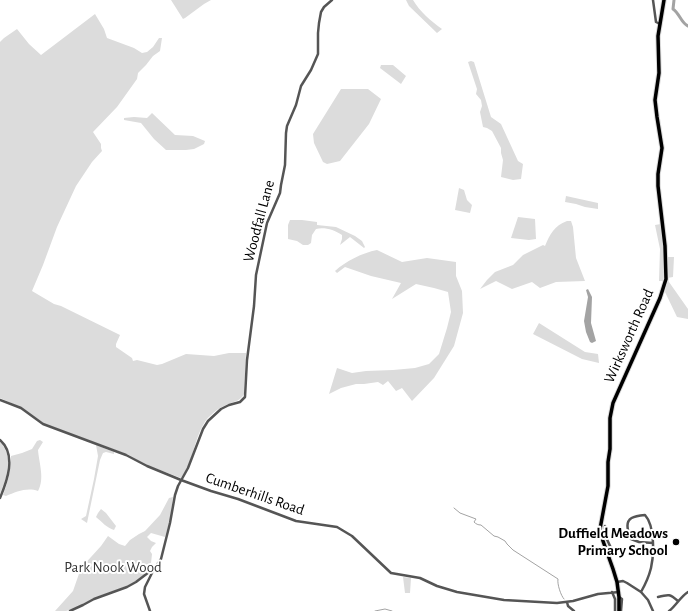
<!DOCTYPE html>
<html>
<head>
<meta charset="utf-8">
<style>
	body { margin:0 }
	canvas { display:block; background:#fff }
</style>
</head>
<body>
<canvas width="688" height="611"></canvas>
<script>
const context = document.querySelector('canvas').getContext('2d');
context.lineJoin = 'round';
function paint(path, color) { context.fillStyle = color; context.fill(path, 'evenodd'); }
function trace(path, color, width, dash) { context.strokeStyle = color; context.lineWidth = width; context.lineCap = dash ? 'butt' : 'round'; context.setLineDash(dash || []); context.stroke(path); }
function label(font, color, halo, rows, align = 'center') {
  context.font = font + ' "Alegreya Sans",sans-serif'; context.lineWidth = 4; context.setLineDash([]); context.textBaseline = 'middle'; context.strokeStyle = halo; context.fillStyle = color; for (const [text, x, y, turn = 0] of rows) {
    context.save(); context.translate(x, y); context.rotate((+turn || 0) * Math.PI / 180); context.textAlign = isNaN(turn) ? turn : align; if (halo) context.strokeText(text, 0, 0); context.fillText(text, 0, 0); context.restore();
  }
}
const green = new Path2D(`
	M171,0H211L204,4L185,18L183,19Z
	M406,0H413C420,12 431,21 442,29L437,33L409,6Z
	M95,14L104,29L107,38L134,48L142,53L147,52L153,47L159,38H162L160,51L153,56L146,65L138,73L137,79L117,107L93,132L101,144V148L102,151L92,162L76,186L57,227L43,265L32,291L54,304L61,306L120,335L116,344V347L132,358L133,361L137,360L157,365L162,364L186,354L214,356L229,353H246L244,394C239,403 232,401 224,406C218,408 212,414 207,419C194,436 194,461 181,478L144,464L129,455L45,424L22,408L0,398V42L4,38L17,29L29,44L41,55Z
	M471,61L474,62L491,117L501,124L518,161L523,164L521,179L513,180L501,177L503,160L501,153V148L492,131L487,128L483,127L480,112L482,106L481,100L476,94L477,89L468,62Z
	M381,65H393L406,76L401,84L380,68Z
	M341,89H368L381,99L369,124L340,161L327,164L323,162L314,143L313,134Z
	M152,113L175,135L193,136L205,141L204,144L194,149L186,150H166L154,139L141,123L124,120V118L134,117L147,118Z
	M459,188L464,190L467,200L472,205L470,213L455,210Z
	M566,196L598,203V209L585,207L576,204L565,202Z
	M518,217L535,219L536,239L529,240L511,238Z
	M290,220H302L317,222V225L336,227L355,236L362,241L365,247L364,248L350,237L340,245L342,239V235C334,230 325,227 316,229L312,235L311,243L308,245H303L297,241L288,239V225Z
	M567,221H571L573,227L576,258L585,281L556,282L540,288L532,282L512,289L496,281L480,289L487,280L495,272L513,265L523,255L543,245L545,246C550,234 554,226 567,221Z
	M661,224C664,243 665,262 663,281H659L660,249L655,225Z
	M377,250L402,262L427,258L456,262V276L462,291L463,313L454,346L434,378L412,401L402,388L396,391L388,381L383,385L378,382L364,384H356L341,388L329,394L337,368L352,373L366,371L393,370L415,368L429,364L439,354L447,328L451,312L448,292L434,288L416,284L392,299L401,283L371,276L345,267L337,273L335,271C346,261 362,253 377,250Z
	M667,257H674L673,277L667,278L669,282L688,309V319L677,317L665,292L667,278Z
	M539,323L585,352L598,354L599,363L582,359L533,334Z
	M40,440L43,442L38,450C39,463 45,479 38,491C27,487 16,492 6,496L3,495C8,482 11,470 11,456L22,453L32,449L37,441Z
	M0,442C14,457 7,477 0,494Z
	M96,445L114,452V454L106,452L103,453L100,460L87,523L81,519L86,516L94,479L98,456Z
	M173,497L170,520L165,537L151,533L147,537L151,541L156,543L152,547L150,551L152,554L151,563L153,568L136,581L127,586L94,598L75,608L66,611H55L73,591L81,568L101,546L108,536L119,544L125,546L130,540L139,534L145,531L160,515L169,498Z
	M101,509L106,513L116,526L114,530C107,528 102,522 96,517L98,513Z
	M403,577L411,578L410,593H405Z`);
const water = new Path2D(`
	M588,289L592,297L591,323L596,341L592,343L590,342L586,332L584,321L588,297L586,290Z`);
const stream = new Path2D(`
	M454,508L460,513L476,519L474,522C476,524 478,525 481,525L494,536L498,537L505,541L507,544L513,550L558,579C557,584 561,596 564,599
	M375,611L385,609L392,611`);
const river = new Path2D(`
	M674,0L673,9C680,14 681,23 688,26`);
const minor = new Path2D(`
	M653,0L656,22L660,24
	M0,400L21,408L43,424L51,427L126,455L147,466L181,480L211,491L238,499L296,521L337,527L352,536L391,573L420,578L437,586L457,592L504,600L557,603L573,601L598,594L619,592
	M0,440C17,455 7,481 0,498
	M605,526C603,535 609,543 612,550L608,554
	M617,582L623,581L627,583L641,592L648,600L653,611
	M612,592L615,599V611
	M641,592C645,585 649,576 651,568C654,555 655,526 645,515C635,516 625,517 628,530C628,533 629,536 631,539L639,542L653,543
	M619,597L622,599L621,611
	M658,597C669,594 670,594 678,601
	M567,602L568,606L574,611
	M70,611L83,605L94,599L127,587L136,582L153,569
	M150,611L144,594L145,587L154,569L161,559L170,523L175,495L178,486L188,468L203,429L208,421L221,409L229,405L240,402L245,397L247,360L254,306L256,275L267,223L280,193L281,185L285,165L286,133L287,126L296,105L301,86L311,70L318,54V33L319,23L321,12L324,7L332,0
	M669,611C676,606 680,597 688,592`);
const major = new Path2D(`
	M619,611V597L617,582L613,569L603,541L600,529L608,486V462L610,449V418L613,403L660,298L666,279L665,246L658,186V174L662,148L657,117L655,100L659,73L658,36L664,0`);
const markers = [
	[676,542,4,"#000"]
];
const streetNames = [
	["Woodfall Lane",259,221,-75],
	["Wirksworth Road",629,336,-66],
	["Cumberhills Road",255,494,19]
];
const poiNames = [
	["Duffield Meadows",668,533],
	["Primary School",668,550]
];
const parkNames = [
	["Park Nook Wood",113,567]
];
paint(green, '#dcdcdc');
paint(water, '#a3a3a3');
trace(stream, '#a3a3a3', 1);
trace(river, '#a3a3a3', 3);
trace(major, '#dbdbdb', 5.5);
trace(minor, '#555', 2.5);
trace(major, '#000', 3.5);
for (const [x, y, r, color] of markers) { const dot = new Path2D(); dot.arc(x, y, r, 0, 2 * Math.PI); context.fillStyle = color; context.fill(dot); trace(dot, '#fff', 1.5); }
label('15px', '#000', '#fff', streetNames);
label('bold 15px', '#000', '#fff', poiNames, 'right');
label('15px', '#333', '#fff', parkNames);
</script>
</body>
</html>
